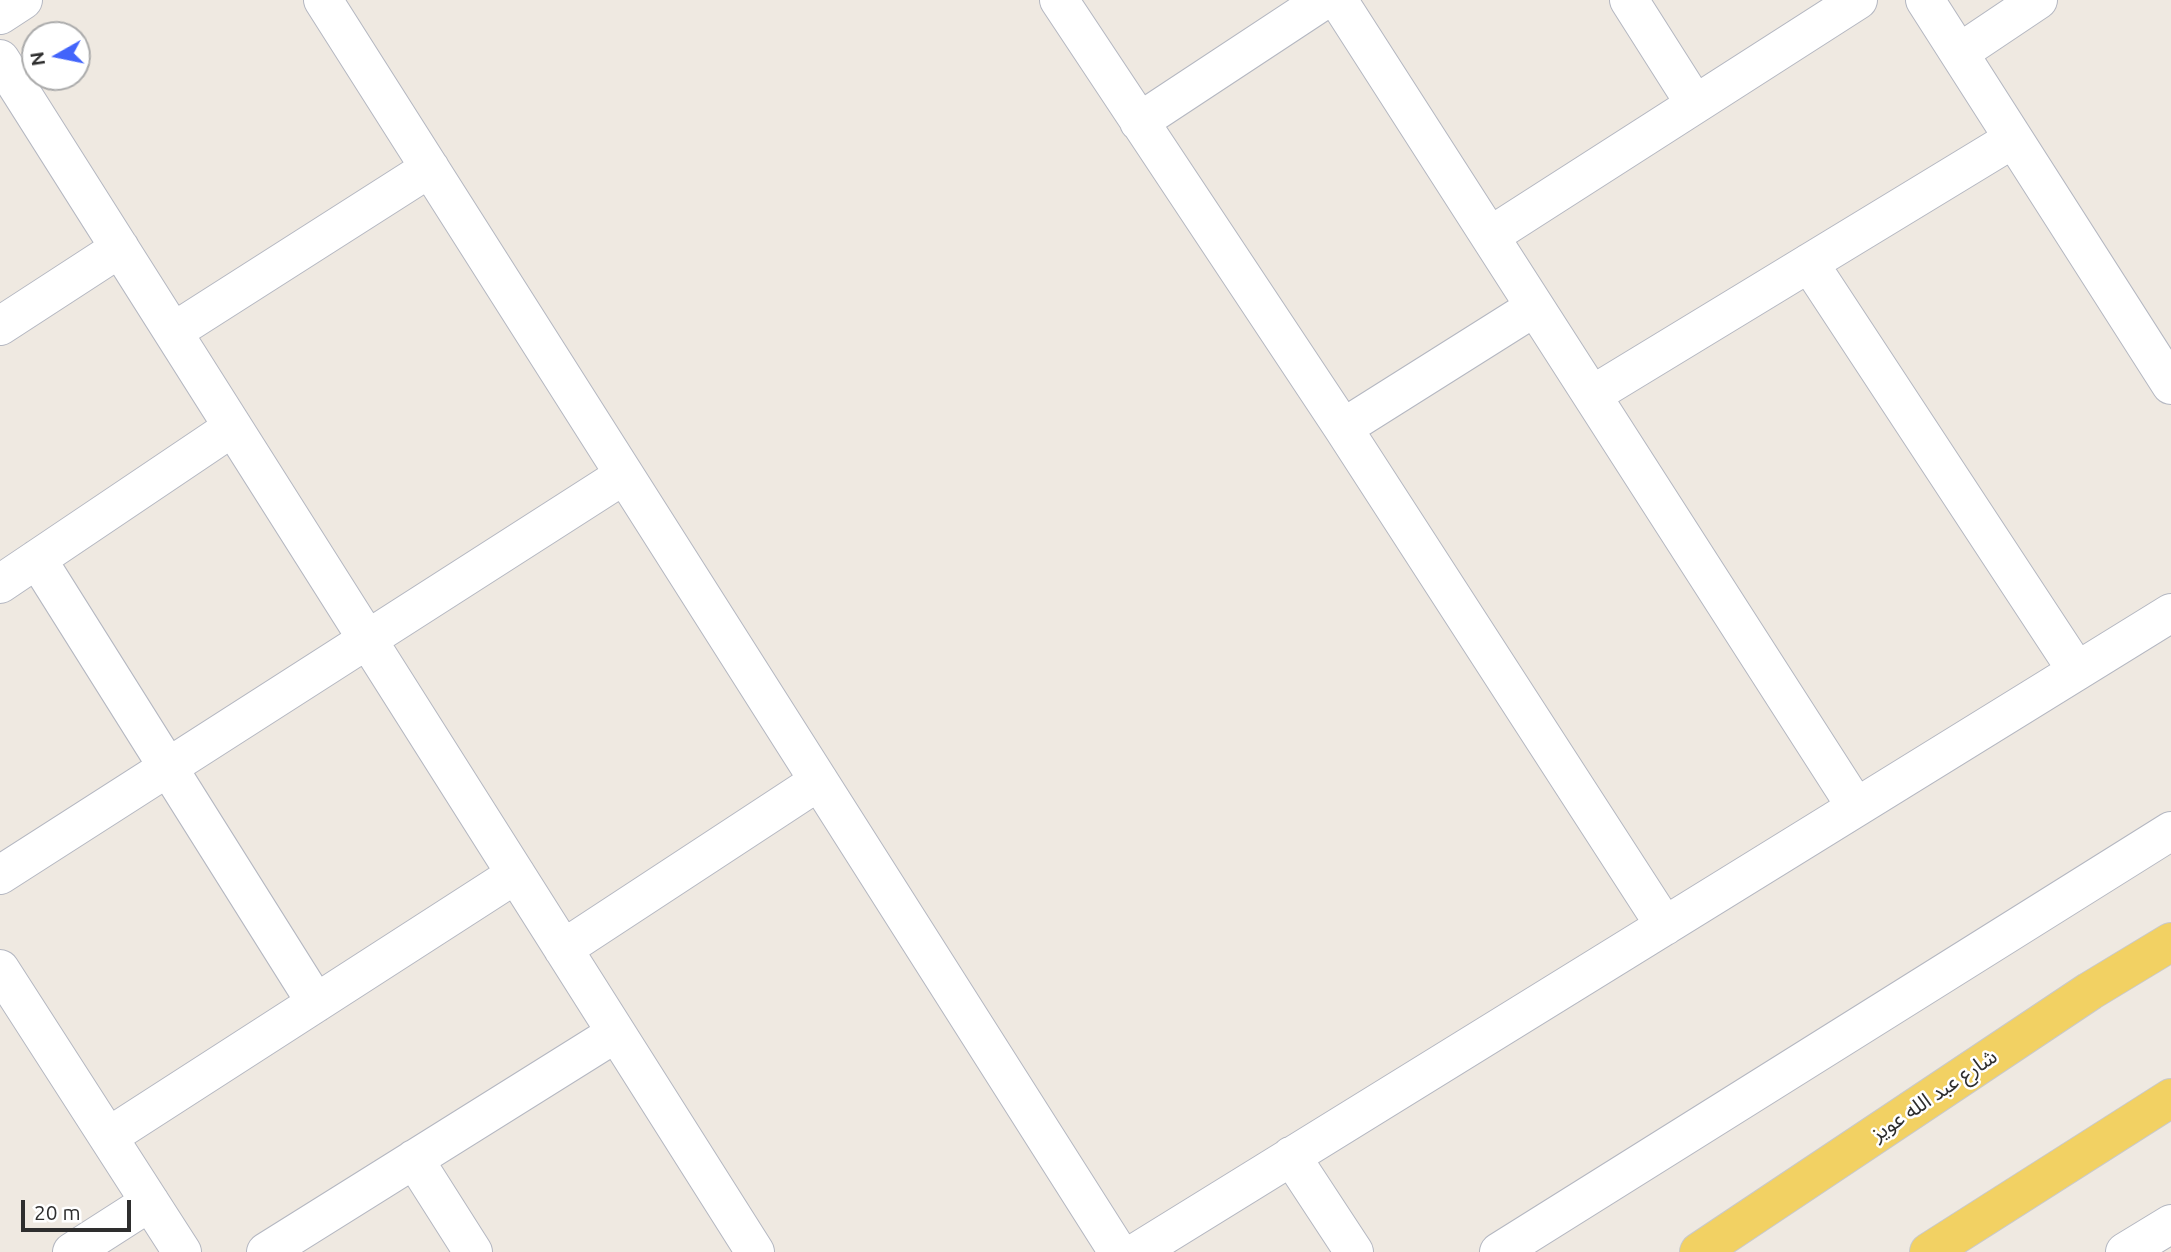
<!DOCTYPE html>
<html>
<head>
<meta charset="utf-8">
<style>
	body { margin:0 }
	#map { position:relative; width:2171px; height:1252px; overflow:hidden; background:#efe9e1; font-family:Ubuntu,sans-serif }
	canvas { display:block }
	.north { position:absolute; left:21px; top:21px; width:70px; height:70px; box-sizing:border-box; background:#fff; border:2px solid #ababab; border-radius:50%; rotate:261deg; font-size:19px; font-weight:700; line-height:28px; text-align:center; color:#2e2e2e }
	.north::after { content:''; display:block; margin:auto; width:24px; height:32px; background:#4264fb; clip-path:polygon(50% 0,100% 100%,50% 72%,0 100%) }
	.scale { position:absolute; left:21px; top:1200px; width:110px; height:32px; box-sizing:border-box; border:4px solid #2e2e2e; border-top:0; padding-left:9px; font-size:21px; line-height:24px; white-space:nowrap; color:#2e2e2e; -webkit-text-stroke:5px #fff; paint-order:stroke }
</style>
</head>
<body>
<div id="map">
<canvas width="2171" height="1252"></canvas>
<div class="north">N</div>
<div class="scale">20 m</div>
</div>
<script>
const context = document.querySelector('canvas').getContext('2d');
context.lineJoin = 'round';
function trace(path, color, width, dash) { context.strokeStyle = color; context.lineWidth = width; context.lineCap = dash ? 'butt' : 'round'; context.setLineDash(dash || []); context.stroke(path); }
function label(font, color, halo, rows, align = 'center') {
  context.font = font + ' Ubuntu,"Noto Sans Arabic",sans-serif'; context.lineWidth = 5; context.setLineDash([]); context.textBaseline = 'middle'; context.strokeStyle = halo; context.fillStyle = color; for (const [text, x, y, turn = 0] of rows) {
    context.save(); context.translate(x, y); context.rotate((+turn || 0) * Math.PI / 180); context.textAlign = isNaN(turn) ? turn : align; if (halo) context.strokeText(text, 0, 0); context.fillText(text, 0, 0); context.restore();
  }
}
const street = new Path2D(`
	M323,0L1118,1252
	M1059,0L1343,428L1665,926
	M1338,0L1856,807
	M1629,0L1695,104
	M1925,0L2171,385
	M0,15L23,0
	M1959,53L2038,0
	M0,59L755,1252
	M1139,122L1324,0
	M1490,236L1858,0
	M1809,263L2077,671
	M0,326L120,248
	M173,332L430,168
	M1592,395L2013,139
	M1343,428L1535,307
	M37,559L316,1003
	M0,584L233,427
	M0,875L624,475
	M563,949L819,781
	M0,969L182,1252
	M108,1137L516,874
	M1291,1156L1354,1252
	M414,1159L473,1252
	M72,1252L150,1202
	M266,1252L616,1033
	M1137,1252L2171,613`);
const secondary = new Path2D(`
	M1499,1252L2171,831
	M2125,1252L2171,1224`);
const primary = new Path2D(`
	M1699,1252L2090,991L2171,942
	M1929,1252L2171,1098`);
const streetNames = [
	["شارع عبد الله عويز",1934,1095,-34]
];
trace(street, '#b4b7c1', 40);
trace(secondary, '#b4b7c1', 40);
trace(primary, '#c9c9c9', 40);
trace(street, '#fff', 38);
trace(secondary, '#fff', 38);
trace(primary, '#f2d163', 38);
label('21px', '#2e2e2e', '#fff', streetNames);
</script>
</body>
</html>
